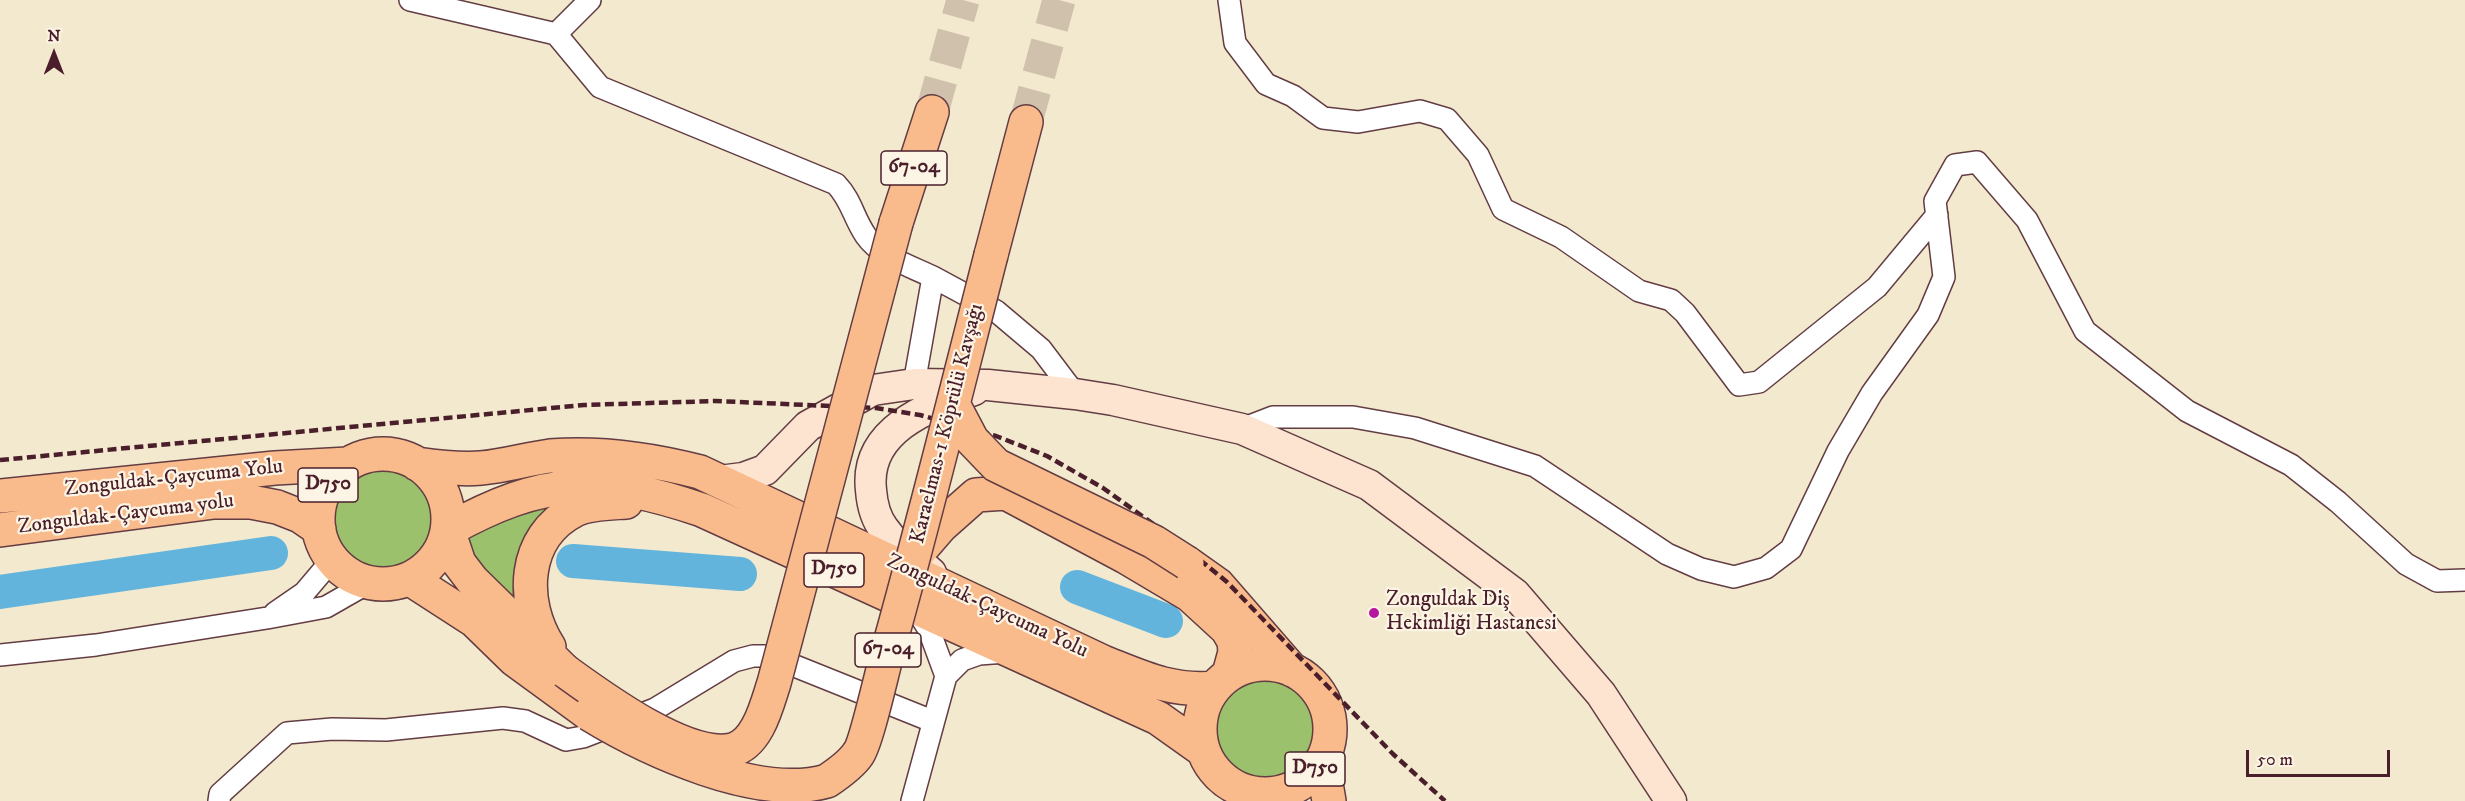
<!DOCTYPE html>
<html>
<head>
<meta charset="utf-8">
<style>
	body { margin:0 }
	#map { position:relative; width:2465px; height:801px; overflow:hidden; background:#f2e9ce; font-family:"IM FELL DW Pica",serif }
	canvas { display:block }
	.north { position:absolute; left:24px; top:24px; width:60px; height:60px; -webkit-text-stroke:4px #fcf5e5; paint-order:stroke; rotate:0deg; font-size:16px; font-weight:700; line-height:24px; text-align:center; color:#4a1f2b }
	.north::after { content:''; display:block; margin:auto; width:21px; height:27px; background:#4a1f2b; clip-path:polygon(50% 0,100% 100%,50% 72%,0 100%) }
	.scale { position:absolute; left:2246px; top:750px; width:144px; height:27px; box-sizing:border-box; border:3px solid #4a1f2b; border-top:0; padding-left:8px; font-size:18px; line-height:21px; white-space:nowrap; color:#4a1f2b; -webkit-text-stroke:4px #fcf5e5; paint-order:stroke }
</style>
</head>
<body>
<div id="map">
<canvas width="2465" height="801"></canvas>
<div class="north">N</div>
<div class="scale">50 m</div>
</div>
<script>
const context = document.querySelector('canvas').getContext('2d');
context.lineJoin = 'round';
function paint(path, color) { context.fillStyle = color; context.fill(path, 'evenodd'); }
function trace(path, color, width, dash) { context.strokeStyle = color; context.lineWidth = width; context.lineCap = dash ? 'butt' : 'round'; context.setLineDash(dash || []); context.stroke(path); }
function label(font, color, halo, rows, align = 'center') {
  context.font = font + ' "IM FELL DW Pica",serif'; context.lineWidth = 4.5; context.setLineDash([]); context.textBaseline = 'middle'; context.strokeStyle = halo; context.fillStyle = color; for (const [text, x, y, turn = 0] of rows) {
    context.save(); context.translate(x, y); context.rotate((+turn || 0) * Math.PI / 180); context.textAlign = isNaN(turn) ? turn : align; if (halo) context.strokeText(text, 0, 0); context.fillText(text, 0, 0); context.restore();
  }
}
const green = new Path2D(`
	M323 519a60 60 0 1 1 120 0a60 60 0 1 1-120 0Z
	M550,501L551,508C516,532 516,565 516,605C495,584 470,565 467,533Z
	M1205 729a60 60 0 1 1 120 0a60 60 0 1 1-120 0Z`);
const river = new Path2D(`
	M573,561L740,574
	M1077,587L1166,621
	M0,592L271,553`);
const highwayTunnel = new Path2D(`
	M932,112L963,0
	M1026,122L1059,0`);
const street = new Path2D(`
	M410,0L556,34L600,87L836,184C852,201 853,217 866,236C881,257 910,266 933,277
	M1229,0L1235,43L1266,84L1293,96L1323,118L1358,122L1420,111L1447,119L1478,155L1503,209L1561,237L1639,291L1671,300L1685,313L1739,385L1759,382L1877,287L1937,215
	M556,34L590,0
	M914,384L933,277L996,311L1041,349L1075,394
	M1242,429L1273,417H1353L1415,428L1535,466L1667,554L1701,569L1734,577L1766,568L1791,549L1838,451L1872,393L1928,315L1944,277L1935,201L1955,165L1977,162L2027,220L2085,331L2187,411L2291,465L2338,502L2406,564L2437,581L2465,580
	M916,609L929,630L946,676
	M275,613L304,593L332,560
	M0,655L96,645L267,618L326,607L368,583
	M219,801L220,794L287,733L332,729L386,730L503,718L525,721L566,740L583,737L655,709L734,661L753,656H770L932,721
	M912,801L946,676L962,660L979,654L1006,652`);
const secondary = new Path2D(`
	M719,481L743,478L765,470L808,426L873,390L914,384L988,385L1075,394L1113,400L1242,429L1369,485L1515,594L1601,694L1671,801
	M931,573C915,559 896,547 884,529C876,519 872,503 871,490C864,430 928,407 974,390`);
const highway = new Path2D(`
	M896,223L932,112
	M991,255L1026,122
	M318 519a65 65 0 1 1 130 0a65 65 0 1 1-130 0Z
	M417,464C438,467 460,470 481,468C504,466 527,459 550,456C601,452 650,459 700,472L1103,662C1141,677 1171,692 1214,688
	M0,496L275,468L348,464
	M0,530L214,502H251L277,507L300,516L319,529
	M915,556L941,526L976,495L1006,493L1126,557L1190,595L1227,629L1234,641L1235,652L1229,674
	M1187,563L1218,585L1292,670
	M410,579L475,621L515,660L589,714
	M549,647C520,602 522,537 575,510C589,503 610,503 626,502
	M1200 729a65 65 0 1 1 130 0a65 65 0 1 1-130 0Z
	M565,671L472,580L459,563L448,530C543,477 599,475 702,510L1158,718L1203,750
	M1322,760L1329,801`);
const rail = new Path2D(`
	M0,460L584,405L716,401L876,408L920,415L996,436L1047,456L1103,488L1177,541L1227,582L1393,754L1445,801`);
const highwayBridge = new Path2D(`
	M953,404L972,440L996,465L1154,542L1187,563
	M565,671C601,697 686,760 732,750C758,744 767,704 774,683L896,223
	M589,714C648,750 758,801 827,781C836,775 852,763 858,754C866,744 882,672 887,654C924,522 957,388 991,255`);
const markers = [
	[1374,613,6,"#b5179e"]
];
const shields = [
	[914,168,66],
	[328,485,60],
	[834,570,60],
	[888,650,66],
	[1315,769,60]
];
const shieldNames = [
	["67-04",914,168],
	["D750",328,485],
	["D750",834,570],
	["67-04",888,650],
	["D750",1315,769]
];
const streetNames = [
	["Karaelmas-1 Köprülü Kavşağı",948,424,-76],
	["Zonguldak-Çaycuma Yolu",174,479,-6],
	["Zonguldak-Çaycuma yolu",126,515,-7],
	["Zonguldak-Çaycuma Yolu",987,607,25]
];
const poiNames = [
	["Zonguldak Diş",1386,601],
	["Hekimliği Hastanesi",1386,625]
];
paint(green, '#9cc16c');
trace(river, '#62b4dd', 34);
trace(highwayTunnel, '#d0c1ad', 33, [33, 16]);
trace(street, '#633d43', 24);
trace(secondary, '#633d43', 33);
trace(highway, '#633d43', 36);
trace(street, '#fff', 21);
trace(secondary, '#fde4d1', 30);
trace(highway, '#fabb8c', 33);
trace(rail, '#4a1f2b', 4.5, [9, 4.5]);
trace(highwayBridge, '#633d43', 36, []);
trace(highwayBridge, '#fabb8c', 33);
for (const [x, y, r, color] of markers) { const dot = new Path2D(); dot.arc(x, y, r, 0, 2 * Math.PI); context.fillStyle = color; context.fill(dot); trace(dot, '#fcf5e5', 2); }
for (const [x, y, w] of shields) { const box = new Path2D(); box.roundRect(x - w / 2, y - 17, w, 34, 4.5); context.fillStyle = '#fcf5e5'; context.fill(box); trace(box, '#4a1f2b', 1.5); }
label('bold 20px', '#4a1f2b', null, shieldNames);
label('21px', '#4a1f2b', '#fcf5e5', streetNames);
label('21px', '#4a1f2b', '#fcf5e5', poiNames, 'left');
</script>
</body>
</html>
